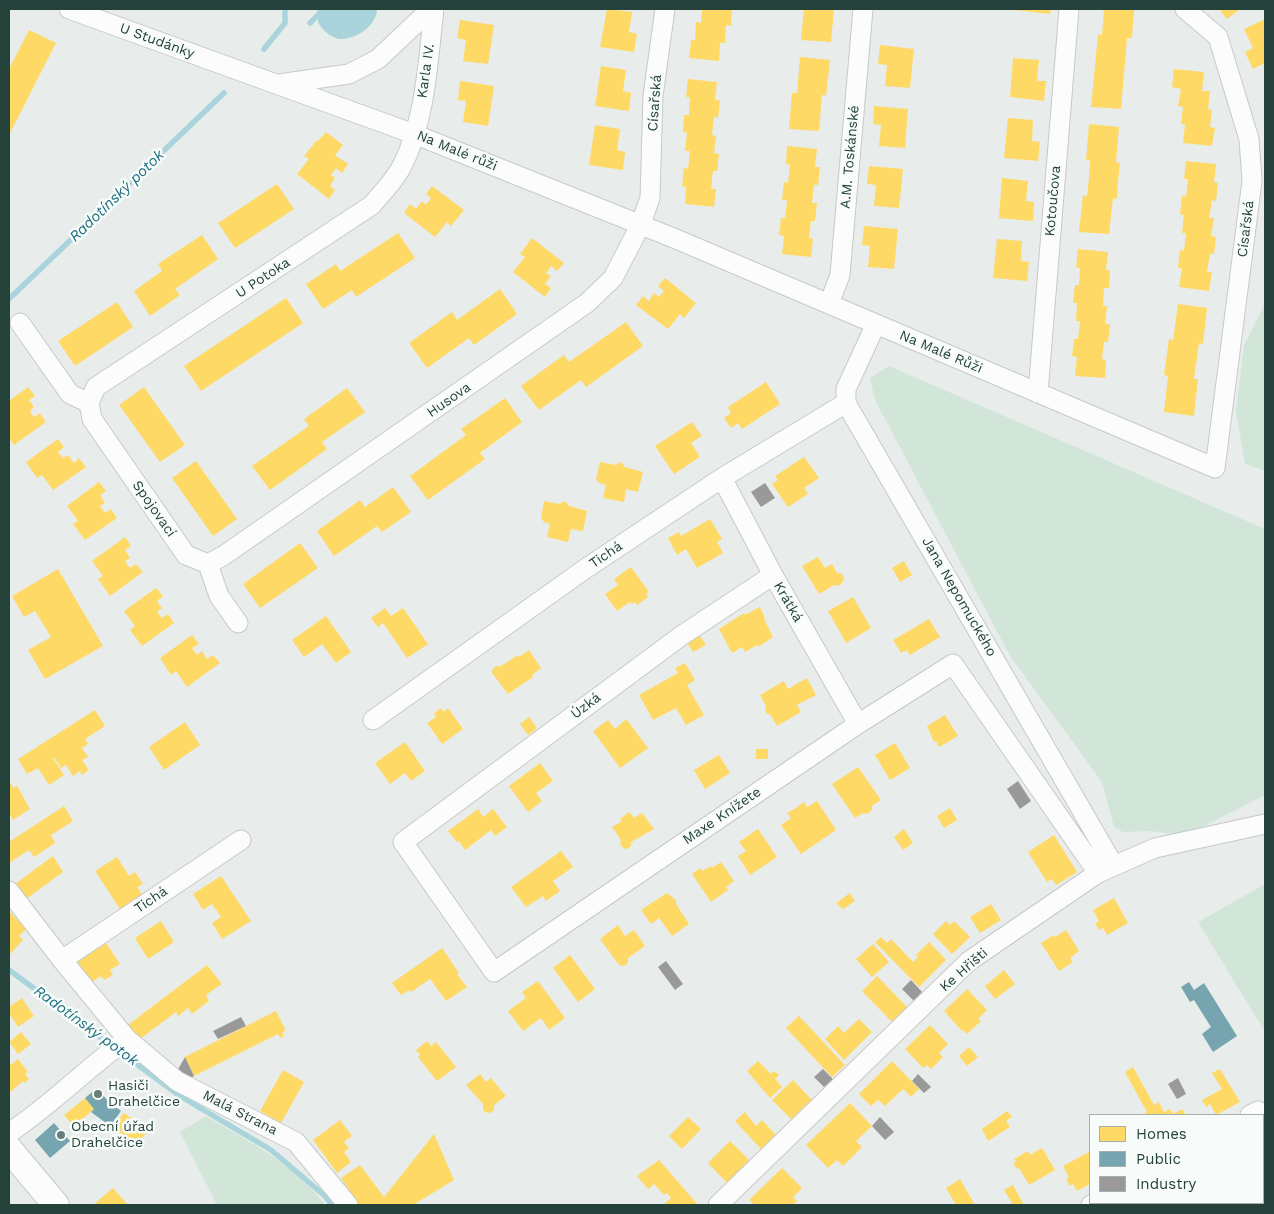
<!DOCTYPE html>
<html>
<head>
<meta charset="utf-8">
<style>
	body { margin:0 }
	#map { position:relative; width:1274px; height:1214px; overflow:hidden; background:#e8edeb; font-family:"Work Sans",sans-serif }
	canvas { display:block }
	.frame { position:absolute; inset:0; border:10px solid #24423a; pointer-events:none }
	.legend { position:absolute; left:1089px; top:1114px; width:175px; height:90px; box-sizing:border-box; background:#f7fbf9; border:1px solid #a3b1ad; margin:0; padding:6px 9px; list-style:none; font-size:15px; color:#24423a }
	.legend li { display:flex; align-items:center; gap:10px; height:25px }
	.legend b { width:25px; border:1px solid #a3b1ad }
</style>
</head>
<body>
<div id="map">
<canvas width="1274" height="1214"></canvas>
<div class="frame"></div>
<ul class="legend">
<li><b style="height:14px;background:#ffd966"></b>Homes</li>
<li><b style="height:14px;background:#76a5af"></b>Public</li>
<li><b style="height:14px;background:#999"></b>Industry</li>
</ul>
</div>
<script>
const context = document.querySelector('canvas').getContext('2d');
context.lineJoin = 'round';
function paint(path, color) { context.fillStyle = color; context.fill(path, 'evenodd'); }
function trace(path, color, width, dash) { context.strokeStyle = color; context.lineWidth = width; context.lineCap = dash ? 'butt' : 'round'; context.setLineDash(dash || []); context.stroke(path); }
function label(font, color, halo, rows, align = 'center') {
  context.font = font + ' "Work Sans",sans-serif'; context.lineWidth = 5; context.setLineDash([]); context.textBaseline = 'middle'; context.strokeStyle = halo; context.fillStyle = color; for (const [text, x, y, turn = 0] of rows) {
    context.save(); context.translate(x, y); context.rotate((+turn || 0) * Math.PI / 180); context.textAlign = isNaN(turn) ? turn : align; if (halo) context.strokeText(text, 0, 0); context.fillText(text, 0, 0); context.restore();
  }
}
const green = new Path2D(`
	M1265,303V471L1245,464L1236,412L1244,345Z
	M889,366L1265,529V795L1185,836L1151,831L1123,832L1114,827L1102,782L1010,656L875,400L870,378Z
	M1265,884V1032L1198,922Z
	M206,1116C248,1141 296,1165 325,1205H217L180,1132Z`);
const water = new Path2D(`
	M317,9H377C377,25 357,39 341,39C333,39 323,31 319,24C317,20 318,14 317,9Z`);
const homes = new Path2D(`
	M607,9L632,12L629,32L637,34L634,52L600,47Z
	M702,9H732L731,26L726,25L725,43H720L719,61L689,58L691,40H695L696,22L701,23Z
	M804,9H834L831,42L801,40Z
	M1014,9H1051L1050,14L1014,10Z
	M1104,9H1134L1132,38H1127L1121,109L1091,107L1098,34L1102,35Z
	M1219,9H1240L1227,19Z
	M1265,19V63L1253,69L1245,52L1253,48L1244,29Z
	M460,20L494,25L488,64L463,61L466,40L457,38Z
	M29,30L56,43L9,135V69Z
	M880,45L914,49L910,88L885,86L887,65L878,64Z
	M800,57L830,60L826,96L822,95L819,131L789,129L792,93H797Z
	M1013,58L1039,60L1037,81H1046L1044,101L1010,97Z
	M601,66L626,70L623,91L631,93L629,111L595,106Z
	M1174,69L1204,72L1202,91H1210L1208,109L1212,110L1210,127L1215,128L1212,146L1183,143L1185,125L1181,124L1183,107L1178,106L1181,89L1172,87Z
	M688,79L717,82L715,100H720L718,118L714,117L712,135L716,136L714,153L719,154L717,171H713L711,189H716L714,207L685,204L686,187L682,186L684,168L688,169L690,151H685L687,133L683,132L684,115H689L690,97H686Z
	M460,81L494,86L488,126L463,122L466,101L458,100Z
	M874,106L908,109L905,148L879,146L881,125L873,124Z
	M1008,118L1033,120L1032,141L1040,142L1038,161L1004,158Z
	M1089,124L1119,127L1116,162L1120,163L1118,181L1117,199L1113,198L1109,234L1079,232L1083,195L1087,196L1089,178L1090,160H1086Z
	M595,125L620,129L617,150L625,152L623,170L589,165Z
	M326,132L343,145L335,155L348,164L342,173L336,168L331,175L335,178L330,186L335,190L329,199L297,174L309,159L304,156L317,140L318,141Z
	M787,146L817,149L815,167H820L818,185H814L812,203H817L815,221H811L809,238L813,239L811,257L782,254L784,236L779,235L781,218H785L787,200H782L784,182L788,183L790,165L786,164Z
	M1186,161L1216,164L1214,182L1218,183L1216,201L1212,200L1209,218H1214L1211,236L1216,237L1214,254H1210L1207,272H1212L1209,291L1179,287L1182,268H1178L1180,250L1184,251L1186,233H1182L1184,215L1180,214L1182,196L1186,197L1188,179H1184Z
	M869,166L903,169L899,208L874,206L876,185L867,184Z
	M1002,178L1028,181L1026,201L1034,202L1033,221L999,218Z
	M277,184L294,209L235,248L218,223Z
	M432,186L464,210L451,226L447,222L435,237L404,213L410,204L416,209L422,201L426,205L431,198L426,194Z
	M864,226L898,229L894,269L868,267L870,246L862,245Z
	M398,233L415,258L356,297L352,290L323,309L306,284L336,264L340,271Z
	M202,235L218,259L175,289L180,295L150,316L134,291L162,271L158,264Z
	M532,238L564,263L557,271L551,266L546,273L551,276L545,284L551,288L545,297L513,272L525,257L520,254Z
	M997,239L1022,241L1021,261L1029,262L1027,281L993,278Z
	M1078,249L1108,252L1106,270H1110L1109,288H1104L1103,306H1107L1105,324H1110L1108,342H1104L1102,359L1106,360L1105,378L1075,376L1077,357L1072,356L1074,339H1078L1080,321H1076L1077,303H1073L1075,285H1079L1080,268L1076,267Z
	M665,278L696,303L684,318L680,314L668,329L636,305L643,296L649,301L654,293L659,297L664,291L658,286Z
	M500,289L517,314L474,345L469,338L427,368L409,343L452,312L457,320Z
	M286,298L303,323L201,391L184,366Z
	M117,302L133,327L75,366L58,341Z
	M1178,304L1207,308L1203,344L1199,343L1194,379H1198L1194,416L1164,412L1168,376L1164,375L1169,339L1173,340Z
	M626,322L643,346L586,387L581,380L539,410L521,386L564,355L569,362Z
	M766,382L780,404L742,429L738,423L731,428L724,418L731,413L728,407Z
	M28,387L35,396L29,400L34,407L30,411L34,417L40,413L46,422L14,445L9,438V401Z
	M144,387L185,445L160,462L119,405Z
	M347,388L365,412L322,442L327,449L270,490L252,466L309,426L304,419Z
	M505,398L522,422L480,453L485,459L428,500L410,476L466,435L461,429Z
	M692,422L702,436L691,443L700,457L674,474L655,446Z
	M58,439L64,447L58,452L63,458L68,455L74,463L79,458L86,467L53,490L42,475L37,478L26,462Z
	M804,457L819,478L804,488L808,494L788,507L772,484L778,480L775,476Z
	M196,461L237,519L213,536L172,478Z
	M600,462L615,465L621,462L625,467L643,472L638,492L626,489L624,502L603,498L606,485L599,483L596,479Z
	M99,482L106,491L100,495L105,503L100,506L105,513L111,509L117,518L85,540L73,524L78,521L67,506Z
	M393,487L411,512L382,532L377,526L334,556L317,531L360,500L365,507Z
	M544,501L559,504L565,501L569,506L587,511L583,531L571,529L568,542L547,537L550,524L544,522L541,518Z
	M710,519L722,539L717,542L723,553L697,568L686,549L677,555L668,538L679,532L681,536Z
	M125,537L131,546L125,550L130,558L125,561L130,568L136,564L143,572L110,596L98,579L103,576L92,561Z
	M300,543L318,568L260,608L243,584Z
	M818,557L825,568L832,564L837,573H841L844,578L842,583L838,586L834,585L819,594L802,566Z
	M904,561L912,575L900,582L892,568Z
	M631,567L649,592L646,594L648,597L637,605L635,602L632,604L630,602L617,611L605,594L618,585L614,579Z
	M58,569L103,646L45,679L28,650L51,637L35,611L24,617L12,596Z
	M156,588L163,596L157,601L162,608L157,612L162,618L168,614L174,623L142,646L130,630L135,626L124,611Z
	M853,597L871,628L846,643L828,611Z
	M760,607L765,618L764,619L773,637L758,647L757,645L745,652L742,647L732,653L719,629L744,613L745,615Z
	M385,608L391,616L403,608L428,644L407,658L383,623L378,627L371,618Z
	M326,616L351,652L336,663L322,644L304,657L292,640Z
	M929,619L940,637L910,655L907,650L901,653L893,640Z
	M698,633L706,645L693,652L686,641Z
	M192,635L199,644L192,648L197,655L202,651L207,659L213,655L220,663L187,687L176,671L171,675L160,658Z
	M529,650L541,668L532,675L533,677L508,694L492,673L493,668L497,666H501L518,655L519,657Z
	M685,663L695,680L687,685L704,715L686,725L676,708L653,720L639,695L678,673L675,668Z
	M807,678L816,695L797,705L801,712L777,726L770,714H767L765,710L766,706L760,695L784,681L788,689Z
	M441,708L443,712L448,708L463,729L442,744L427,723L436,717L434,713Z
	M95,710L105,726L85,739L88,744L82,748L88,757L82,760L89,770L82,775L80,771L73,776L66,765L61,768L54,757L53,758L64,775L49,785L38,768L27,774L18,759Z
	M945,715L958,736L939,747L936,741L934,742L927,726Z
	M529,717L537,728L528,735L520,724Z
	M608,720L615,729L625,720L626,721L627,720L648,748L620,768L593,731Z
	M185,722L200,745L164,770L149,747Z
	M405,742L425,771L411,781L405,773L390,784L375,763Z
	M895,743L910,768L890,780L875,755Z
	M756,749H768V759H756Z
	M719,755L730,773L705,789L694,770Z
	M540,763L553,781L536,793L542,801L528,812L509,786Z
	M858,767L881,800L872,806V810L867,814L863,813L855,818L832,784Z
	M9,780L13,788L17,786L30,809L13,820L9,813Z
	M817,801L836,830L801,854L781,825L791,818L787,813L796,808L804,802L807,807Z
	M64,806L73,821L51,835L55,843L34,857L29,850L9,863V842Z
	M950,808L957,820L944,828L937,816Z
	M478,809L483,817L493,809L507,827L495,836L491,830L465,850L459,841L457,842L448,831Z
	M629,812L634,818L642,813L654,829L631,842V846L627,849L623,848L620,844L621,840L612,827L622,821L620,819Z
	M758,829L777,857L750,875L738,856L746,851L739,842Z
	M904,829L913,843L903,850L894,837Z
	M1054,835L1077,872L1056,885L1052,879L1047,882L1028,852Z
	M561,851L573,867L553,881L560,891L546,901L543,896L526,907L511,887Z
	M53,856L63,872L26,899L15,884Z
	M117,857L129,876L135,872L143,884L137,887L144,897L122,912L95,871Z
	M721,862L734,881L726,887L728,890L711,902L692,874L700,868L702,871L711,866L712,868Z
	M221,876L251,921L222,939L212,923L221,917L212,904L203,910L193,894Z
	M667,893L676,900V904L689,924L672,936L659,918L651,924L641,910Z
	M850,893L855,901L843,909L836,903Z
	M1114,898L1128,923L1107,935L1103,928L1099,930L1095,923L1099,921L1093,910Z
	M991,904L1001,920L980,933L970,917Z
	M9,911L26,929L19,936L23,940L9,955Z
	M161,921L174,942L148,959L135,938Z
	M946,921L950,925L954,921L970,937L952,954L933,934Z
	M618,925L625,936L634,930L645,946L628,958V963L624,966L619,965L600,939Z
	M1066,930L1079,951L1070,958L1073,962L1059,971L1041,943L1054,935L1055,937Z
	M881,937L887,943L891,939L913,962L918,957L916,955L929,942L946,960L919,987L875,942Z
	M106,943L120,964L110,970L113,975L104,980L101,976L92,982L76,962Z
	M873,944L889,962L872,977L856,959Z
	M442,948L459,973L457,974L467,987L446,1001L430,979L411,992L409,990L401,995L392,983Z
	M570,955L595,989L578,1002L553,968Z
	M207,965L222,984L206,995L209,1001L192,1014L188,1008L178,1016L176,1012L140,1039L128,1025Z
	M1004,970L1015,984L995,999L985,986Z
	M877,976L907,1007L892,1022L862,991Z
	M538,981L565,1018L549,1030L541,1018L523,1031L508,1011L526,998L522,992Z
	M967,989L987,1010L978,1019L981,1021L967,1034L963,1030L962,1031L944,1011Z
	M22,998L34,1016L18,1027L9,1013V1007Z
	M276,1011L286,1031L282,1032L284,1036L280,1038L278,1034L194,1076L185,1057Z
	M799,1016L845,1065L832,1077L786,1028Z
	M859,1019L872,1032L844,1060L825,1039L838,1026L844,1033Z
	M930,1025L948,1044L939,1053L943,1057L931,1069L927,1065L923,1068L905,1049Z
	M21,1032L31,1044L18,1054L9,1042Z
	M427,1041L431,1046L436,1042L456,1067L437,1081L418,1057L420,1055L416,1050Z
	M969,1047L978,1057L967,1066L959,1056Z
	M18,1059L28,1072L25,1074L29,1079L25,1083L23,1081L9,1093V1062L11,1065Z
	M758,1061L771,1074L774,1071L779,1075L775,1079L782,1087L770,1098L747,1071Z
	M892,1061L919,1089L911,1097L903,1089L885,1106L878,1100L871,1106L859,1094Z
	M1133,1067L1154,1105L1159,1102L1164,1112L1170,1109L1173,1114L1182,1109L1186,1115H1141L1147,1112L1125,1072Z
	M1220,1069L1240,1102L1216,1115L1210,1104L1206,1107L1202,1100L1222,1089L1212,1073Z
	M283,1070L304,1082L281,1123L260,1111Z
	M480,1074L486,1082L491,1078L506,1096L494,1105V1110L490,1113L485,1112L483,1109V1104L466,1085Z
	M793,1080L812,1100L791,1119L772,1100Z
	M85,1098L94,1109L74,1127L64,1115Z
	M850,1103L872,1126L856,1141L862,1147L843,1166L837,1160L828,1168L806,1145Z
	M1007,1111L1012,1117L1006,1121L1010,1127L988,1141L982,1129Z
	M745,1112L756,1126L762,1120L776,1135L761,1149L735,1121Z
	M124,1113L148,1130L137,1145L113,1127Z
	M688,1117L701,1129L682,1149L669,1136Z
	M340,1120L352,1136L344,1142L349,1148L344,1152L351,1162L337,1173L313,1140Z
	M434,1134L454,1180L413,1205H359L341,1178L360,1165L384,1197Z
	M730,1141L749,1160L727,1183L708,1163Z
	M1042,1148L1055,1170L1029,1185L1019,1168L1017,1169L1013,1163L1016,1162L1014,1159L1028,1151L1030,1155Z
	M1089,1152L1090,1154V1184L1077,1191L1073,1184L1070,1186L1066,1179L1069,1177L1063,1166Z
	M659,1160L679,1183L698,1205H663L671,1198L667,1193L664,1195L654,1184L648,1189L637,1176Z
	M782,1168L802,1188L793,1197L797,1201L793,1205H755L749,1200Z
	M960,1179L975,1205H956L946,1188Z
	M1013,1185L1024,1205H1008L1012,1203L1004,1190Z
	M113,1188L128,1205H93Z
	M1147,1203H1177L1178,1205H1148Z`);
const public = new Path2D(`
	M1189,982L1194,990L1204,983L1237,1036L1213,1052L1202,1034L1211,1027L1194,1000L1190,1002L1181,987Z
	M97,1088L108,1101L121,1111L110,1126L91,1112L94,1109L85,1098Z
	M54,1123L70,1141L50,1158L35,1140Z`);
const industry = new Path2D(`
	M765,483L775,498L761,507L751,492Z
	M1018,781L1031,801L1020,809L1007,789Z
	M666,961L683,984L675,990L658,967Z
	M911,980L922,992L914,1001L902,989Z
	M241,1017L246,1026L218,1039L213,1031Z
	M185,1057L194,1076L188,1079L177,1071Z
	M823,1069L833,1079L824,1087L814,1077Z
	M918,1074L931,1087L924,1093L912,1081Z
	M1178,1078L1186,1094L1177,1099L1168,1084Z
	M880,1117L894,1132L885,1140L872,1126Z`);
const stream = new Path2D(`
	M310,23L318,15
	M264,49L285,23V9
	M9,299L224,93
	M9,970L180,1096L271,1150L325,1196L332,1205`);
const minor = new Path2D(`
	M69,9L414,134L676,239L1215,468L1252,181L1249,139L1218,37L1185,9
	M279,84L349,74L378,59L431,9
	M829,304L840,275L863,9
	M20,323L70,394L89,403
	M876,324L846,389V403L1114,866
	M1038,393L1069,9
	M89,403L96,387L372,205C382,193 395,180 402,166C426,119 428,60 434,9
	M89,403L92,419L186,555L208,564L219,596L238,623
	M722,478L773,575L858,724
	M208,564L223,556L587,303L613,278L640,226L650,198L653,96L665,9
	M773,575L681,636L403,842L494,972L858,724L953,664L1098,873
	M373,720L585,569L722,478L846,403
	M9,891L62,960L127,1039L177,1081L296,1142L348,1205
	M62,960L241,840
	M1250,1115L1258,1111L1261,1115
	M9,1133C51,1105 86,1069 127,1039
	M718,1205L969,961L1098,873L1155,848L1265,824
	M1091,1205L1095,1203`);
const secondary = new Path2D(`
	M9,1149L56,1205`);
const markers = [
	[98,1094,5,"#697e78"],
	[61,1135,5,"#697e78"]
];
const streetNames = [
	["U Studánky",157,41,20],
	["Karla IV.",426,71,-82],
	["Císařská",655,103,-86],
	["Na Malé růži",457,151,22],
	["A.M. Toskánské",850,157,-85],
	["Kotoučova",1053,201,-85],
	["Císařská",1246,229,-83],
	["U Potoka",263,278,-33],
	["Na Malé Růži",941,352,23],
	["Husova",449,400,-35],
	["Spojovací",154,509,55],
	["Tichá",606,555,-34],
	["Jana Nepomuckého",959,597,60],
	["Krátká",788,602,60],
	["Úzká",586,706,-37],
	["Maxe Knížete",722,816,-34],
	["Tichá",151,900,-34],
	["Ke Hřišti",964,970,-41],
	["Malá Strana",240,1113,27]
];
const poiNames = [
	["Hasiči",108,1086],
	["Drahelčice",108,1102],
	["Obecní úřad",71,1127],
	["Drahelčice",71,1143]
];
const waterNames = [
	["Radotínský potok",117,196,-44],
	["Radotínský potok",86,1026,36]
];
paint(green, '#d1e6d8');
paint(water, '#a9d4db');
paint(homes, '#ffd966');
paint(public, '#76a5af');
paint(industry, '#999');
trace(stream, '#a9d4db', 5.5);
trace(minor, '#c5cac8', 21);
trace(secondary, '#c3cbc8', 28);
trace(minor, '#fcfcfc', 19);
trace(secondary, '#fcfcfc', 26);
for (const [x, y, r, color] of markers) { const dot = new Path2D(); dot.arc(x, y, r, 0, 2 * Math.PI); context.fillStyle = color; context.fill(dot); trace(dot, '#f7fbf9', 2); }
label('14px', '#24423a', '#f7fbf9', streetNames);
label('14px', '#24423a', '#f7fbf9', poiNames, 'left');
label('italic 15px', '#1c6f80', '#f7fbf9', waterNames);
</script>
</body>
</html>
